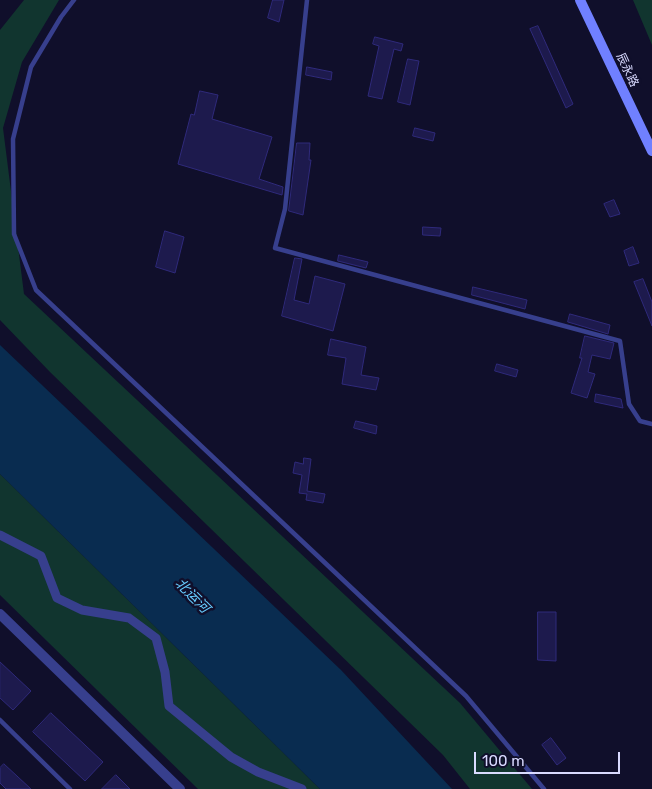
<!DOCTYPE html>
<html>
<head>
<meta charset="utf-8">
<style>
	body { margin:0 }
	#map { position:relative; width:652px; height:789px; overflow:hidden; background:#100f2b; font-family:Rubik,sans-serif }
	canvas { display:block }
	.scale { position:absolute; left:474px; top:752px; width:146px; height:22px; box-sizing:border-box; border:2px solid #d9daff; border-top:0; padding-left:6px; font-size:15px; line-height:18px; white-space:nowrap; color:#d9daff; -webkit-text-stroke:4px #100f2b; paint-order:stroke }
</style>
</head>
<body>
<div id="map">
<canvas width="652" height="789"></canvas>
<div class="scale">100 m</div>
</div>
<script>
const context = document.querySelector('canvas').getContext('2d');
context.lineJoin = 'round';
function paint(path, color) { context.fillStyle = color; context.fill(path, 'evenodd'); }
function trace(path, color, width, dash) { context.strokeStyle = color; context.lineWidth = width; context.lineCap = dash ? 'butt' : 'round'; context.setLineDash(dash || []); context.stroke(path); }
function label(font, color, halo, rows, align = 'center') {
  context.font = font + ' Rubik,"Noto Sans SC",sans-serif'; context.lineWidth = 5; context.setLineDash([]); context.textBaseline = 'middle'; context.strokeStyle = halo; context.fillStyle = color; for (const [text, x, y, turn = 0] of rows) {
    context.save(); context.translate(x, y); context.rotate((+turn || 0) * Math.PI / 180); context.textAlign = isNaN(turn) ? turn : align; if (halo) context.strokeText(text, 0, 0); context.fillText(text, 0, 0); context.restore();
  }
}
const green = new Path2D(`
	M24,0H59L22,62L3,128L24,294L460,703L532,789H470L443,755L50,372L0,320V30Z
	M633,0H652V45Z
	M0,474L320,789H198L0,595Z`);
const water = new Path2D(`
	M0,345L341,670L452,789H320L0,474Z`);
const building = new Path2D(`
	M273,0H284L279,22L268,18Z
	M538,26L573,104L566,108L530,29Z
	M375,37L403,44L401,51L394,49L382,99L368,96L379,46L373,44Z
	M408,59L419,61L410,105L398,102Z
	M307,67L332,72L331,80L306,75Z
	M200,91L218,95L212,119L272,137L259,179L283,187L282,195L178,164L191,114L194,115Z
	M415,128L435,133L433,141L413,136Z
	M297,143H310L309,160H311L303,215L289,211Z
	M614,200L620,214L610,217L604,204Z
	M423,227L441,228L440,236L423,235Z
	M165,231L184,237L175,273L156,267Z
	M633,247L639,263L629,266L624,251Z
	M339,255L368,262L366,268L338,261Z
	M295,258L302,259L294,300L309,304L315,276L345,284L333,331L282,316Z
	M643,279L652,302V326L634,282Z
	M473,287L527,300L525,309L472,295Z
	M570,314L610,325L608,334L568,322Z
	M585,336L614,343L610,359L592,355L588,372L595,374L587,398L571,393L582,358H580Z
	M331,339L366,347L361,375L379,378L376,390L342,384L346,358L328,355Z
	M497,364L518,370L516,377L495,371Z
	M596,394L621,399L623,408L595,402Z
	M356,421L377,426L376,434L354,428Z
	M304,458L311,459L307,491L325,494L323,503L306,500L307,494L299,493L302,475L293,473L295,462L303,464Z
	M538,612H556V661L538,660Z
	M0,662L31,691L13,710L0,698Z
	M51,713L103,762L85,781L33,732Z
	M551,738L566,758L557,765L542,745Z
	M4,764L31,789H6L0,783V768Z
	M116,775L130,789H102Z`);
const service = new Path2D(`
	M74,0L61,17L31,67L13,139L14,234L36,290L466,696L544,789
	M307,0L285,209L275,248L620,341L629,404L640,421L652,424
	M0,720L70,789`);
const minor = new Path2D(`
	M0,535L41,556L57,598L82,610L129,618L156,638L165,672L169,706L231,757L258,772L302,789`);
const tertiary = new Path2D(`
	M0,614L180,789`);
const secondary = new Path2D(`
	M580,0L652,151`);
const streetNames = [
	["辰永路",627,70,65]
];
const waterNames = [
	["北运河",192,596,45]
];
paint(green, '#11352f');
paint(water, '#092c50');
paint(building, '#1d1a4d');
trace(building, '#2f2a7b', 1);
trace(service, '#373f8d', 4.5);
trace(minor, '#373f8d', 9);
trace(tertiary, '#373f8d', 10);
trace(secondary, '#7080ff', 10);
label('12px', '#d9daff', '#100f2b', streetNames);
label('italic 14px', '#67cdff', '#100f2b', waterNames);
</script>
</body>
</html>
